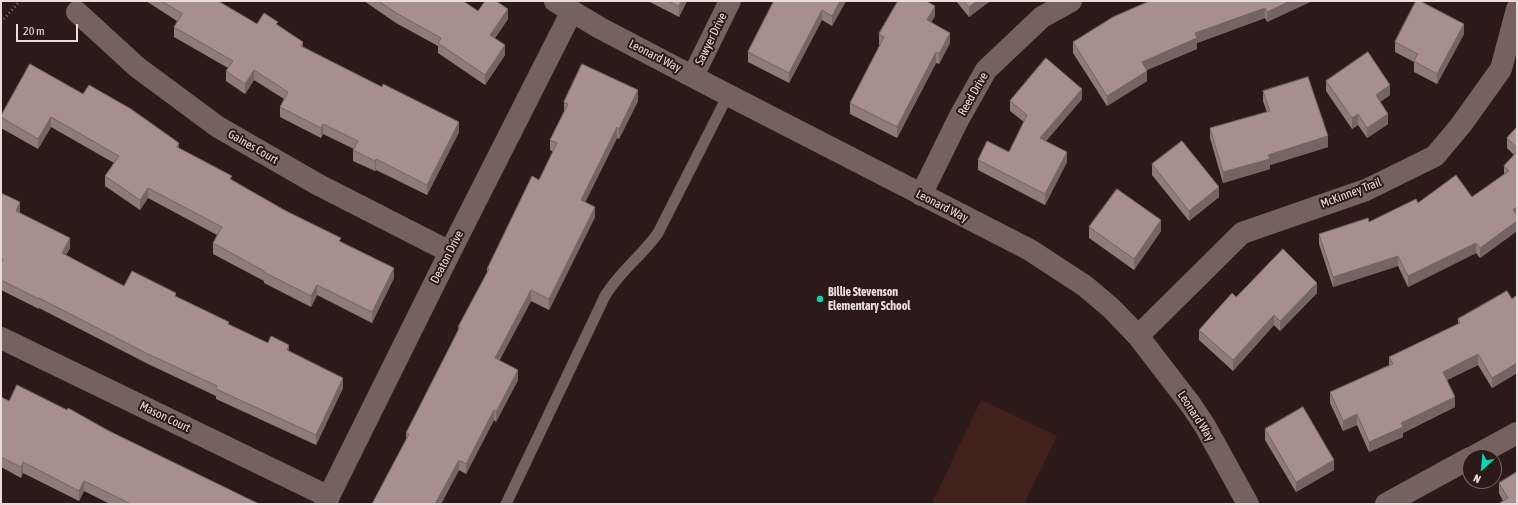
<!DOCTYPE html>
<html>
<head>
<meta charset="utf-8">
<style>
	body { margin:0 }
	#map { position:relative; width:1518px; height:505px; overflow:hidden; background:#2c1a18; font-family:"Asap Condensed",sans-serif }
	canvas { display:block }
	.frame { position:absolute; inset:0; border:2px solid #e9dddb; pointer-events:none }
	.north { position:absolute; left:1462px; top:449px; width:40px; height:40px; box-sizing:border-box; background:#2c1a18; border:1px solid #786866; border-radius:50%; rotate:207deg; font-size:11px; font-weight:700; line-height:16px; text-align:center; color:#e9dddb }
	.north::after { content:''; display:block; margin:auto; width:14px; height:18px; background:#0cd5b5; clip-path:polygon(50% 0,100% 100%,50% 72%,0 100%) }
	.scale { position:absolute; left:16px; top:24px; width:62px; height:18px; box-sizing:border-box; border:2px solid #e9dddb; border-top:0; padding-left:5px; font-size:12px; line-height:14px; white-space:nowrap; color:#e9dddb; -webkit-text-stroke:3px #2c1a18; paint-order:stroke }
</style>
</head>
<body>
<div id="map">
<canvas width="1518" height="505"></canvas>
<div class="frame"></div>
<div class="north">N</div>
<div class="scale">20 m</div>
</div>
<script>
const context = document.querySelector('canvas').getContext('2d');
context.lineJoin = 'round';
function paint(path, color) { context.fillStyle = color; context.fill(path, 'evenodd'); }
function trace(path, color, width, dash) { context.strokeStyle = color; context.lineWidth = width; context.lineCap = dash ? 'butt' : 'round'; context.setLineDash(dash || []); context.stroke(path); }
function label(font, color, halo, rows, align = 'center') {
  context.font = font + ' "Asap Condensed",sans-serif'; context.lineWidth = 4; context.setLineDash([]); context.textBaseline = 'middle'; context.strokeStyle = halo; context.fillStyle = color; for (const [text, x, y, turn = 0] of rows) {
    context.save(); context.translate(x, y); context.rotate((+turn || 0) * Math.PI / 180); context.textAlign = isNaN(turn) ? turn : align; if (halo) context.strokeText(text, 0, 0); context.fillText(text, 0, 0); context.restore();
  }
}
const green = new Path2D(`
	M981,400L1057,436L1024,504H935L932,503Z`);
const path = new Path2D(`
	M1,22L20,1`);
const lane = new Path2D(`
	M506,504L605,296C619,272 642,256 658,233L728,95`);
const street = new Path2D(`
	M555,1L600,28L728,95L1030,250L1085,286L1111,308L1138,336L1191,405L1205,426L1248,504
	M77,12L137,67L218,127L317,184L450,252
	M693,76L730,1
	M921,195L959,118L986,70L1042,17L1071,1
	M1138,336L1242,233L1366,190L1435,156L1461,125L1501,69L1517,9
	M1,338L329,497
	M1473,457L1517,433
	M325,504L450,252L572,11
	M1386,504L1470,458`);
const wall = new Path2D(`
	M146,1H218L257,24L278,25L303,47L459,132L427,195L376,170L375,171L353,161V150L354,149L323,134L321,138L280,117V107L284,99L254,80L245,94L226,81V71L228,68L174,37V27L177,21Z
	M364,1H463L478,11L508,19L495,38L505,55L485,85L438,53V46L396,23Z
	M648,1H687L679,17Z
	M774,1H846L832,26L822,20L789,83L748,62V52Z
	M956,1H990L969,17Z
	M1150,1H1312L1267,22L1265,18L1197,43V49L1147,70V81L1107,106L1073,53V42Z
	M935,16L931,22L950,43L939,64L936,63L897,138L850,114V103L880,45H879V34Z
	M1464,34L1437,84L1414,72V62L1395,52V42Z
	M30,64L179,148L232,180L341,242L394,278L372,323L317,295L311,307L264,283V281L213,254V243L217,235L148,198L140,210L105,186V176L114,163L51,127L38,149L1,128V116Z
	M1326,81L1390,95L1380,102L1388,124L1367,138L1358,125L1352,129L1326,91Z
	M1263,91L1328,147L1270,165V169L1223,183L1210,138V128L1267,112L1263,101Z
	M1082,99L1046,141L1067,162L1045,205L978,170V160L1009,152L1024,122L1010,111V101Z
	M638,101L619,139L617,138L585,202L595,217L549,310L531,301L499,361L518,380L496,422L494,420L466,474L459,470L441,504H372L406,440V433L458,330V327L487,273V269L539,180L553,152L550,150V140L564,112V102Z
	M1517,127V231L1480,258L1476,253L1408,287L1398,266L1333,287L1319,244V234L1369,222L1418,203L1472,197L1504,174V166L1514,155L1507,148V138Z
	M1152,164L1219,197L1189,221L1152,175Z
	M1,193L20,213L70,248L66,255L124,286L176,297L229,325L268,343L289,352L343,388L316,445L216,399V396L148,364L39,308V309L1,290Z
	M1089,227L1161,231L1134,270L1089,238Z
	M1317,293L1280,331L1274,325L1233,371L1199,340V330L1236,297Z
	M1517,295V373L1492,388L1478,365L1447,380L1455,407L1403,433V437L1369,452L1357,425L1343,431L1330,403V392L1389,365V357L1458,324V319L1512,299Z
	M1,397L9,401L109,431L259,504H110L84,491L79,501L23,473L21,478L1,467Z
	M1265,429L1334,470L1296,492L1265,440Z
	M1499,483L1517,504L1503,501L1499,493Z`);
const shadedWall = new Path2D(`
	M681,1H687L679,17V6Z
	M840,1H846L832,26V16Z
	M977,1H990L969,17V7Z
	M1290,1H1312L1267,22V12Z
	M935,6V16L927,30V20Z
	M1265,8V18L1197,43V49L1142,72V62L1195,33Z
	M508,9V19L490,45V35Z
	M822,10V20L789,83V73Z
	M1464,24V34L1437,84V74Z
	M950,33V43L939,64V54Z
	M303,42V52L301,46Z
	M505,45V55L485,85V75Z
	M936,52V63L897,138V127Z
	M254,70V80L245,94V84Z
	M1147,71V81L1107,106V96Z
	M1390,85V95L1376,105V95Z
	M1082,89V99L1040,148V138Z
	M638,90V101L619,139V129Z
	M1358,114V125L1352,129V118Z
	M1388,114V124L1367,138V128Z
	M51,117V127L38,149V139Z
	M459,122V132L427,195V185Z
	M323,124V134L321,138V128Z
	M617,127V138L581,211V200Z
	M1328,136V147L1270,165V169L1223,183V172L1268,155Z
	M179,143V153L177,147Z
	M1067,152V162L1045,205V194Z
	M376,159V170L375,171V161Z
	M1219,187V197L1189,221V211Z
	M148,188V198L140,210V200Z
	M20,202V213L16,221V211Z
	M1517,206V216L1513,210Z
	M595,207V217L549,310V299Z
	M1161,220V231L1134,270V259Z
	M1517,221V231L1480,258V248Z
	M70,238V248L62,263V253Z
	M1476,243V253L1408,287V276Z
	M1398,256V266L1333,287V277Z
	M394,268V278L372,323V312Z
	M1317,283V293L1280,331V321Z
	M317,285V295L311,307V296Z
	M531,290V301L495,369V358Z
	M1274,315V325L1233,371V360Z
	M289,345V355L287,350Z
	M1478,354V365L1443,382V372Z
	M1517,363V373L1492,388V378Z
	M518,370V380L496,422V412Z
	M343,378V388L316,445V435Z
	M1455,397V407L1403,433V437L1369,452V442L1401,423Z
	M494,410V420L466,474V464Z
	M1357,414V425L1343,431V421Z
	M459,460V470L441,504H435Z
	M1334,460V470L1296,492V482Z
	M23,462V473L21,478V467Z
	M84,481V491L79,501V491Z`);
const building = new Path2D(`
	M162,1H218L257,24L264,13L278,22L276,24L303,42L301,46L382,87L383,84L459,122L427,185L376,159L375,161L353,150L358,141L323,124L321,128L280,107L288,92L254,70L245,84L226,71L233,61L174,27L182,14Z
	M379,1H463L478,11L485,1H496L508,9L490,35L505,45L485,75L438,43L441,38L396,13Z
	M668,1H681L679,6Z
	M774,1H840L832,16L822,10L789,73L748,52Z
	M898,1H926L935,6L927,20L950,33L939,54L936,52L897,127L850,103L884,37L879,34Z
	M964,1H977L969,7Z
	M1150,1H1290L1267,12L1265,8L1195,33L1197,38L1142,62L1147,71L1107,96L1073,42L1113,17Z
	M1416,1H1420L1464,24L1437,74L1414,61L1418,54L1395,42Z
	M1368,52L1390,85L1376,95L1388,114L1367,128L1358,114L1352,118L1326,81Z
	M1046,58L1082,89L1040,138L1067,152L1045,194L978,160L987,141L1009,152L1027,115L1010,101Z
	M30,64L83,94L89,85L131,109L179,143L177,147L232,176L230,179L284,210L341,238L339,241L394,268L372,312L317,285L311,296L264,272V271L213,243L222,227L148,188L140,200L105,176L119,156L51,117L38,139L1,117V116Z
	M582,64L638,90L619,129L617,127L581,200L595,207L549,299L531,290L495,358L518,370L496,412L494,410L466,464L459,460L435,504H372L409,434L406,433L460,327H458L489,269H487L532,176L539,180L557,143L550,140L568,104L564,102Z
	M1308,77L1328,136L1268,155L1270,159L1223,172L1210,128L1270,111L1263,91Z
	M1517,127V148L1507,138Z
	M1182,141L1219,187L1189,211L1152,164Z
	M1517,152V206L1513,210L1517,215V221L1480,248L1476,243L1408,276L1398,256L1333,277L1319,234L1368,218L1369,222L1416,199L1418,203L1456,175L1472,197L1509,171L1504,166Z
	M1117,189L1161,220L1134,259L1089,227Z
	M1,193L20,202L16,211L70,238L62,253L124,286L132,271L176,293L175,296L229,322L228,324L268,343L271,336L289,345L287,350L343,378L316,435L216,389L217,386L148,354L39,298V299L1,280V263L3,259H1Z
	M1283,249L1317,283L1280,321L1274,315L1233,360L1199,330L1232,293L1236,297Z
	M1507,291L1512,299L1517,295V363L1492,378L1478,354L1443,372L1455,397L1401,423L1403,427L1369,442L1357,414L1343,421L1330,392L1393,364L1389,357L1460,323L1458,319Z
	M17,385L67,410L68,408L109,431L259,504H131L84,481L79,491L23,462L21,467L1,457V397L9,401Z
	M1303,407L1334,460L1296,482L1265,429Z
	M1517,472V504H1498L1508,498L1499,483Z`);
const markers = [
	[820,299,4,"#0cd5b5"]
];
const streetNames = [
	["Sawyer Drive",711,39,-64],
	["Leonard Way",655,56,27],
	["Reed Drive",973,94,-60],
	["Gaines Court",253,147,30],
	["McKinney Trail",1351,193,-21],
	["Leonard Way",942,206,27],
	["Deaton Drive",447,257,-63],
	["Leonard Way",1196,416,57],
	["Mason Court",165,417,26]
];
const poiNames = [
	["Billie Stevenson",828,292],
	["Elementary School",828,306]
];
paint(green, '#42201c');
trace(path, '#897a78', 2.5, [1, 3]);
trace(lane, '#76615e', 11);
trace(street, '#76615e', 22);
paint(wall, '#8f7b78');
paint(shadedWall, '#746462');
paint(building, '#a68f8c');
trace(building, '#746462', 1);
for (const [x, y, r, color] of markers) { const dot = new Path2D(); dot.arc(x, y, r, 0, 2 * Math.PI); context.fillStyle = color; context.fill(dot); trace(dot, '#2c1a18', 1.5); }
label('12px', '#e9dddb', '#2c1a18', streetNames);
label('bold 12px', '#e9dddb', '#2c1a18', poiNames, 'left');
</script>
</body>
</html>
